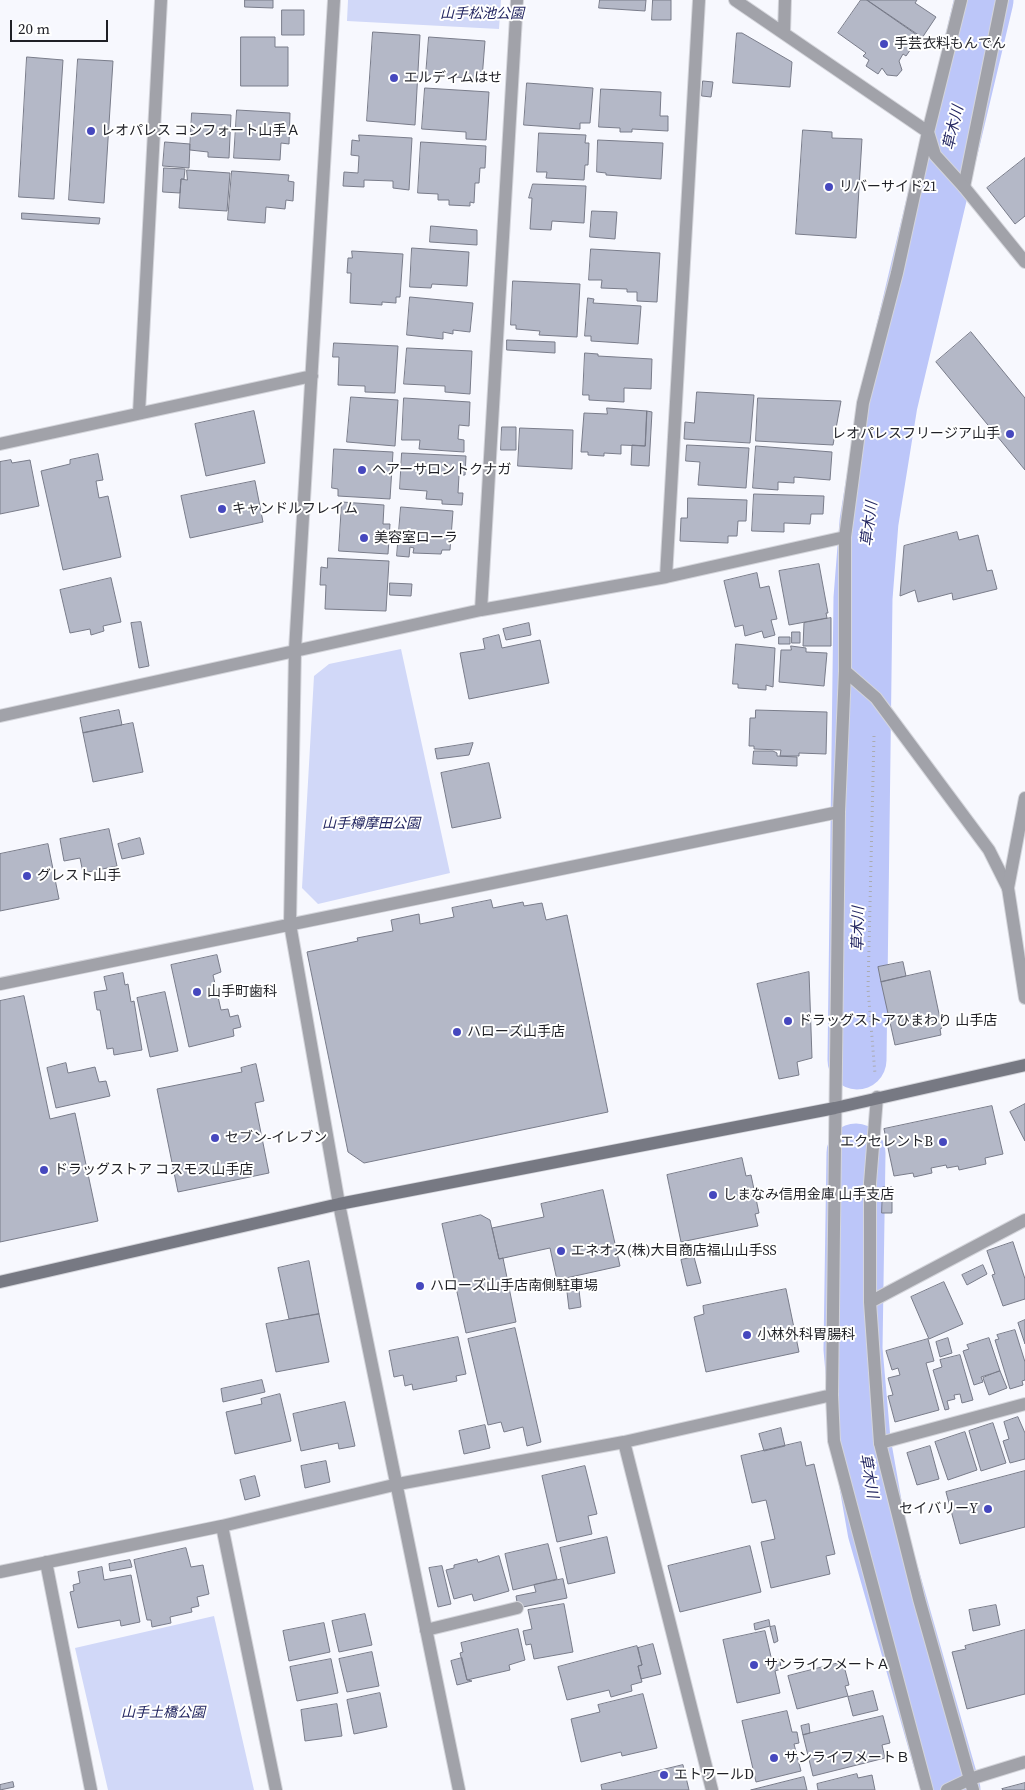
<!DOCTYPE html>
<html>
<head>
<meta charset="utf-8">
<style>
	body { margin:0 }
	#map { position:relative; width:1025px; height:1790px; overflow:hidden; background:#f7f8fe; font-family:"Source Serif 4",serif }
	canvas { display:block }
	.scale { position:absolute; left:10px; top:20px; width:98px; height:22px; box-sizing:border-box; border:2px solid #1f2026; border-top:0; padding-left:6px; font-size:15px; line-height:18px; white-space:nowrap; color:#1f2026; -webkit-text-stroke:4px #fff; paint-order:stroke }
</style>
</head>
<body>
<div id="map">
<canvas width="1025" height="1790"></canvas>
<div class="scale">20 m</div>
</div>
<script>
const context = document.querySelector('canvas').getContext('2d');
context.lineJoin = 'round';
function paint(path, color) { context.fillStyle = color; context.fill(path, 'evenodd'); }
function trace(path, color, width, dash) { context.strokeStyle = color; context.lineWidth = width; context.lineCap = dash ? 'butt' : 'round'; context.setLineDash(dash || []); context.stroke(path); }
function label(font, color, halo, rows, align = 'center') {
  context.font = font + ' "Source Serif 4","Noto Sans JP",serif'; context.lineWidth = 4; context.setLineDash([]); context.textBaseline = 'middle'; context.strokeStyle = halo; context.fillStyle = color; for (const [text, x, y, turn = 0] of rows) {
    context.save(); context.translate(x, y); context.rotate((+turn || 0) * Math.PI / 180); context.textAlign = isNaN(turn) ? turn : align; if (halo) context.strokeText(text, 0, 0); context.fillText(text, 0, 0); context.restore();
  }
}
const green = new Path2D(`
	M348,0H501L499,29L347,21Z
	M401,649L450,873L318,904L302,888L314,676L329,664Z
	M214,1616L254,1790H108L75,1648Z`);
const river = new Path2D(`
	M857,1060L863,598L869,522L888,404L984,0
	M856,1153L853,1349L861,1440L877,1531L951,1790`);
const building = new Path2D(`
	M245,0H273V8L245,7Z
	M600,0H646L645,11L599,8Z
	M653,0H671V20H652Z
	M861,0H867L920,36L906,56L903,54L899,61L902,70L897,76L887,75L882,68L878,74L866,66L869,60L863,56L866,53L838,33Z
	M867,0H917L915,3L936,17L922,38Z
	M282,10H304V35H282Z
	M373,32L420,35L415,125L367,121Z
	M737,33H742L792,62L790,87L733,83Z
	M241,37H275V47H288V86H241Z
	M429,37L485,41L482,79L426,75Z
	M27,57L63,60L54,199L19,197Z
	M78,59L113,61L104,203L69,200Z
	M703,81L713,82L711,97L702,96Z
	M527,83L593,88L590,123H580V129L524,125Z
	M425,88L489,92L486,140L466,139V132L422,129Z
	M601,89L661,92L660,116H668V131L632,129V132H620V128L599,127Z
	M237,110L290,113L289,144L281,143L280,160L234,158Z
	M192,113L231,115L229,158L208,157V152L190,150Z
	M803,130L832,132V138L862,139L856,238L796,234Z
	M539,133L586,135L585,143H589L588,165H585L584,180L546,178L547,172H537Z
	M359,135L412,138L409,190L393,188V181L364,180V187L343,186L344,172L358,173L359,156L351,155L352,140L359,141Z
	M598,140L663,143L661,179L606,175V173L597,172Z
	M165,142L190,144L189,168L163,166Z
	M421,142L486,146L485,168H480L479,183H475L474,203L470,202V206L449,205V200H438V194L418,193Z
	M1025,158V216L1015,224L987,188Z
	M164,168L185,169L184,179H181L180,193L163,192Z
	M187,170L230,173L227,211L179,208L181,179L187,180Z
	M232,171L289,175L288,181L294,182L293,201L286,200L285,209L266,207L265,223L228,220Z
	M533,184L586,186L584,223L552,221L551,230L530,229L532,198H529Z
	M592,211L617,212L615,239L590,237Z
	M22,213L100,218L99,224L22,219Z
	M431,226L477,230V245L430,242Z
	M412,248L469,252L467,286L432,284L431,288L410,287Z
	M591,249L660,253L657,302L637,301V292H627V289L601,288L602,280H589Z
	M352,251L403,254L400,297H396V303L382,302V305L350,303L351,273H347L348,258H352Z
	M513,281L580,284L577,337L539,335L540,331L516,329V325H511Z
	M410,297L473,303L470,332L453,330V334L443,332V339L407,335Z
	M588,298L594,299L593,303L641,306L638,344L591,341V336H585Z
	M971,332L1025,398V470L936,362Z
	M507,340L555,342V353L507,350Z
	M334,343L398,346L395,393L365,392V386L338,385L339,357H333Z
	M407,348L472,351L470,394L445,392V386L404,384Z
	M585,353L598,354V356L652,359L651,389L624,388V402L589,400V395H583Z
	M697,392L754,395L750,443L684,439L685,422L694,423Z
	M351,397L398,400L395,446L347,442Z
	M404,398L470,402L469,426L459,425L458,439L464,440V452L419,449L420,440H402Z
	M758,398L841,401L833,445L756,441Z
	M607,408L647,411L645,446L621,445V454L604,453V456L588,455V452H581L584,413L607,414Z
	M254,411L265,463L206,476L195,424Z
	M647,411L652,412L649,466L631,465L632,445L645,446Z
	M502,427H516V450H501Z
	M520,428L573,430L572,469L518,466Z
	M687,445L749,448L746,488L698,485L700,462L686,461Z
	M756,446L832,452L830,480L794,477V483L778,482V490L753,488Z
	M334,449L393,452L390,499L338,496V489L332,488Z
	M402,453L466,456L465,475H459L458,493H463L462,505L442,504V500L426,499L427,491L400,489Z
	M98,454L103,480L96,481L99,498L108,496L121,557L63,570L41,471L70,464V460Z
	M11,460L12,463L30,460L39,506L0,514V462Z
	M255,481L263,522L190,538L181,496Z
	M754,494L824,496L823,514H811L810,524L784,523V532L752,531Z
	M688,498L747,500L746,521H738L737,536H728V543L680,541L681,518H687Z
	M342,502L384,505L383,524H390L388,554L339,551Z
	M401,507L453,511L450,550H442L441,554L413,553L414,548L410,547L409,557L397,556Z
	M957,532L959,540L978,535L987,571L992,570L997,589L953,600L952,593L918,602L915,590L900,596L904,546Z
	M328,558L389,561L386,611L325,609L326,585H320L321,567L327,568Z
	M819,564L828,613H826L827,618L789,625L779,571Z
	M757,573L760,588L769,586L777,619L771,620L775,635L764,638L762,631L745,636L743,625L735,627L724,581Z
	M111,578L121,622L103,626L104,631L91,635L90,629L70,633L60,590Z
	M390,583L412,584L411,596L390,595Z
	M831,618V646H803L804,623Z
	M141,622L149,666L139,668L131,623Z
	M529,623L531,635L506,640L503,629Z
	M792,632H800V643H792Z
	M499,635L502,648L540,640L549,683L469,699L460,653L485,649L483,639Z
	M779,637H790V644H779Z
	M736,644L775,648L773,687L766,685V690L738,688V684H733Z
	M791,646L806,648V652L827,653L824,686L779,682L781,650H791Z
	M119,710L122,725L83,733L80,718Z
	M756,710L827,712L826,754L799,753V756H780L781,750L754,749V746H749L750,718H755Z
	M133,723L143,772L93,782L83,733Z
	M473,743L469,755L437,759L435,749Z
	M754,751H773L777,753V756L797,757V766L753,764Z
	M489,763L501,818L452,828L441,773Z
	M109,829L117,866L83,873L80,858L64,861L60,839Z
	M140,838L144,854L122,859L118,844Z
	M48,844L59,899L0,911V854Z
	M491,900L493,908L523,902L524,906L542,903L546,920L567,915L608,1112L364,1163L348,1152L307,952L358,941L357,938L393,931L391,920L419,914L420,924L454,917L452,908Z
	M217,955L221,972L213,975L221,1010L228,1009L230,1017L238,1015L241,1027L233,1029L234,1036L189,1047L171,965Z
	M903,962L906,976L881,982L878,967Z
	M930,971L942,1028L940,1029L941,1035L895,1045L881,982Z
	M809,972L812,1058L797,1062L799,1075L779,1079L757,984Z
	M123,973L125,985L128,984L131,1002L134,1001L142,1050L114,1055L113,1048L107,1049L100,1010H97L94,992L107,990L104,977Z
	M165,992L178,1051L150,1057L137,998Z
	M24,996L50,1119L75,1113L98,1221L0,1242V1001Z
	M66,1063L68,1073L95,1067L99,1082L106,1081L110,1096L56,1108L47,1068Z
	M256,1064L264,1101L255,1103L269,1173L178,1192L157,1089L242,1072L241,1068Z
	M1025,1104V1141L1010,1112Z
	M992,1106L1003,1154L985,1158L986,1164L959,1170L958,1166L947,1168L946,1165L931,1168L932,1173L914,1177L913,1173L894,1176L884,1129Z
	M742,1158L746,1176L751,1175L759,1213L755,1214L758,1226L681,1242L667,1175Z
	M883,1187H892V1213H882Z
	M603,1190L620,1266L557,1280L550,1248L499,1259L492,1228L544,1217L541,1204Z
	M481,1215L490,1220L499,1259L503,1258L516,1322L466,1333L442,1224Z
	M1013,1242L1025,1279V1299L1003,1306L992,1275L995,1274L987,1251Z
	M694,1257L701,1283L687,1286L681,1260Z
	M309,1261L319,1314L289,1319L278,1268Z
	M983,1265L987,1274L967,1285L962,1275Z
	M944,1282L963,1324L929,1339L911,1297Z
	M786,1289L799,1352L706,1372L694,1317L704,1314L703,1306Z
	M579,1290L581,1307L569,1309L567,1292Z
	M319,1314L329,1362L276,1372L266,1324Z
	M1025,1320V1344L1018,1323Z
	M515,1328L541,1442L527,1446L523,1427L504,1432L501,1422L488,1425L468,1339Z
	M1015,1330L1025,1362V1380L1022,1381L1023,1385L1010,1389L995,1340L999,1339L997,1335Z
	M458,1337L466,1374L456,1376L457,1381L413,1390L412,1384L405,1386L403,1375L394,1377L389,1351Z
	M948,1338L952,1353L940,1357L936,1342Z
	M989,1338L1000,1371L981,1377L983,1382L974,1385L963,1351L969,1349L967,1345Z
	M928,1339L934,1361L926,1363L939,1410L895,1422L888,1396L893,1395L888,1378L900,1375L898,1368L892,1370L886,1351Z
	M960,1355L973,1400L962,1403L960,1394L954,1395L955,1399L947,1401L949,1409L945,1410L933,1370L942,1367L940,1360Z
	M1000,1371L1007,1388L989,1395L983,1378Z
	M262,1380L265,1392L223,1402L221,1389Z
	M280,1394L291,1441L235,1454L226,1412L262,1404L261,1399Z
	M345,1402L355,1446L339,1449L338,1443L301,1451L293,1414Z
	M1018,1417L1025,1433V1459L1010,1463L1003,1441L1009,1439L1004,1422Z
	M993,1423L1006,1463L981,1471L969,1431Z
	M485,1425L490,1448L464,1454L459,1431Z
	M781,1428L785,1446L764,1451L759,1434Z
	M965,1432L977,1470L948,1480L935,1442Z
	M801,1442L806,1466L814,1464L835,1554L826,1556L830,1574L771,1588L761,1542L775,1539L766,1500L752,1503L741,1456Z
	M930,1446L939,1479L917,1485L907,1453Z
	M326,1461L330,1482L305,1488L301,1466Z
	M585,1466L597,1514L588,1516L592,1534L557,1542L542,1476Z
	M1025,1471V1527L960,1544L946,1492Z
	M255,1476L260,1496L245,1500L240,1480Z
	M607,1537L615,1573L568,1584L560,1548Z
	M548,1544L557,1579L513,1590L505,1554Z
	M750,1546L761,1592L680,1612L668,1566Z
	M186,1548L191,1567L203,1565L209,1594L197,1597L199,1606L191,1608L192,1612L170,1617L171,1623L152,1627L151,1620H147L134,1560Z
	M499,1556L509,1591L474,1601L472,1594L454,1599L446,1570L454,1568V1565L477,1559L478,1562Z
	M130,1560L132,1567L110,1571L109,1564Z
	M442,1566L451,1604L438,1607L429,1568Z
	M102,1567L104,1580L131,1575L140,1622L121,1626L120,1620L78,1628L70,1592L74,1591L73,1585L80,1583L78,1572Z
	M563,1579L567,1598L518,1608L516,1596L536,1592L534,1585Z
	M564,1604L573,1652L534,1659L531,1644L526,1645L523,1631L532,1629L528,1610Z
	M996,1605L1000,1625L973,1631L969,1610Z
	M365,1614L372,1645L339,1652L332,1621Z
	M769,1620L770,1626L755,1630L754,1624Z
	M324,1623L330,1652L289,1661L283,1631Z
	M775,1626L778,1641L774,1643L770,1627Z
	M518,1629L525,1660L509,1665L510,1670L467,1680L460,1653L463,1652L461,1643Z
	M1025,1630V1694L967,1709L952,1652L966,1649L965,1646Z
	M765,1631L772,1661L780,1659L781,1669L775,1671L780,1693L737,1703L723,1640Z
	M653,1644L661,1674L641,1679L638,1666L642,1665L638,1648Z
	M637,1646L642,1665L638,1666L642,1682L631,1685L632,1691L611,1697L609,1690L567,1700L558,1667Z
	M372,1652L379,1686L347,1692L339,1659Z
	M462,1658L467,1680L472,1681L457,1685L451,1661Z
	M331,1659L338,1693L297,1701L290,1667Z
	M843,1662L849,1685L845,1686L848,1696L797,1709L788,1676Z
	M873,1691L878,1710L853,1716L848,1697Z
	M380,1693L387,1727L354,1734L347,1700Z
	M643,1694L657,1748L622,1756L621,1752L581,1762L571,1719L600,1712L598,1705Z
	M337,1704L342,1736L305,1741L301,1710Z
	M787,1711L792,1732H797L799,1743L794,1744L801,1771L756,1782L742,1721Z
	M883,1716L890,1743L882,1745L885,1758L813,1776L803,1735Z
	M809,1724L810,1733L803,1735L801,1726Z
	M683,1765L689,1790H602L601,1785Z
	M857,1774L858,1778L872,1775L875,1790H818L817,1784Z
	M804,1777L807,1790H751Z
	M13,1782L14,1787L0,1790V1785Z
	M1025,1783V1790H1003L1002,1789Z`);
const path = new Path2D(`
	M874,736L868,989L875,1074`);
const lane = new Path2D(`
	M964,187L1002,0
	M845,671L876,698L989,850L1008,888
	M880,1443L1025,1404
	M426,1630L517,1608`);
const street = new Path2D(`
	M334,0L295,650L290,924L339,1204L459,1790
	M735,0L928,132L935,155L964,187L1025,262
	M784,33L785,0
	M139,413L161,0
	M0,444L312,376
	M666,577L699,0
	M481,610L517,0
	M0,716L481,610L666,577L845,537
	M1025,798L1008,888L1025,998
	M0,984L839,812
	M877,1097L870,1183V1302L880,1443L919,1599L973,1790
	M870,1302L1025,1220
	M624,1442L712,1790
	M222,1526L276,1790
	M46,1562L91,1790
	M0,1572L222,1526L398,1484L624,1442L832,1395
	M927,1790L834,1441L832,1395L839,812L845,671V537L863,403L897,273L928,132L961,0
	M947,1790L970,1779L1025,1762`);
const secondary = new Path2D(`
	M0,1282L339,1204L835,1108L1025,1065`);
const markers = [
	[884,44,5,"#4648be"],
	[394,78,5,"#4648be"],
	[91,131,5,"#4648be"],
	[829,187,5,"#4648be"],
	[1010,434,5,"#4648be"],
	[362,470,5,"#4648be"],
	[222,509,5,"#4648be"],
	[364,538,5,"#4648be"],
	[27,876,5,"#4648be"],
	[197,992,5,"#4648be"],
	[788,1021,5,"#4648be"],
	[457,1032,5,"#4648be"],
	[215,1138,5,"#4648be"],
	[943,1142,5,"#4648be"],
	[44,1170,5,"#4648be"],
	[713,1195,5,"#4648be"],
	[561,1251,5,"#4648be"],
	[420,1286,5,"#4648be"],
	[747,1335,5,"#4648be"],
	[988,1509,5,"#4648be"],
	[754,1665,5,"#4648be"],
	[774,1758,5,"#4648be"],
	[664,1775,5,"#4648be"]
];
const parkNames = [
	["山手松池公園",482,14],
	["山手樽摩田公園",371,824],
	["山手土橋公園",163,1713]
];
const poiNames = [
	["手芸衣料もんでん",894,44],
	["エルディムはせ",404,78],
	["レオパレス コンフォート山手Ａ",101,131],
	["リバーサイド21",839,187],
	["レオパレスフリージア山手",1000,434,"right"],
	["ヘアーサロントクナガ",372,470],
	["キャンドルフレイム",232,509],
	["美容室ローラ",374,538],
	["グレスト山手",37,876],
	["山手町歯科",207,992],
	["ドラッグストアひまわり 山手店",798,1021],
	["ハローズ山手店",467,1032],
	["セブン-イレブン",225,1138],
	["エクセレントB",933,1142,"right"],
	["ドラッグストア コスモス山手店",54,1170],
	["しまなみ信用金庫 山手支店",723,1195],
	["エネオス(株)大目商店福山山手SS",571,1251],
	["ハローズ山手店南側駐車場",430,1286],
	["小林外科胃腸科",757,1335],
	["セイバリーY",978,1509,"right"],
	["サンライフメートＡ",764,1665],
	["サンライフメートＢ",784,1758],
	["エトワールD",674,1775]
];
const waterNames = [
	["草木川",954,128,-77],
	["草木川",870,524,-83],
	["草木川",859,929,-89],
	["草木川",868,1476,80]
];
paint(green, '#d1d8f8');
trace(river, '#bcc6f9', 59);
paint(building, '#b4b8c7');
trace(building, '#797c8a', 1);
trace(lane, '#d4d5db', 14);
trace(street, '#d4d5db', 14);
trace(secondary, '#d4d5db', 14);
trace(path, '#abacb2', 3, [1, 4]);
trace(lane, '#a1a2a9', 12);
trace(street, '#a1a2a9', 12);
trace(secondary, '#777983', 12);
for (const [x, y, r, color] of markers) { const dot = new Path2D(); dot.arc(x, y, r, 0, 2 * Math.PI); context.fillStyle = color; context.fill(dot); trace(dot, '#fff', 2); }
label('italic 14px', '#232661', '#fff', parkNames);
label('14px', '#1f2026', '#fff', poiNames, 'left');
label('italic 15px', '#252863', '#fff', waterNames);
</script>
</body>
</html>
